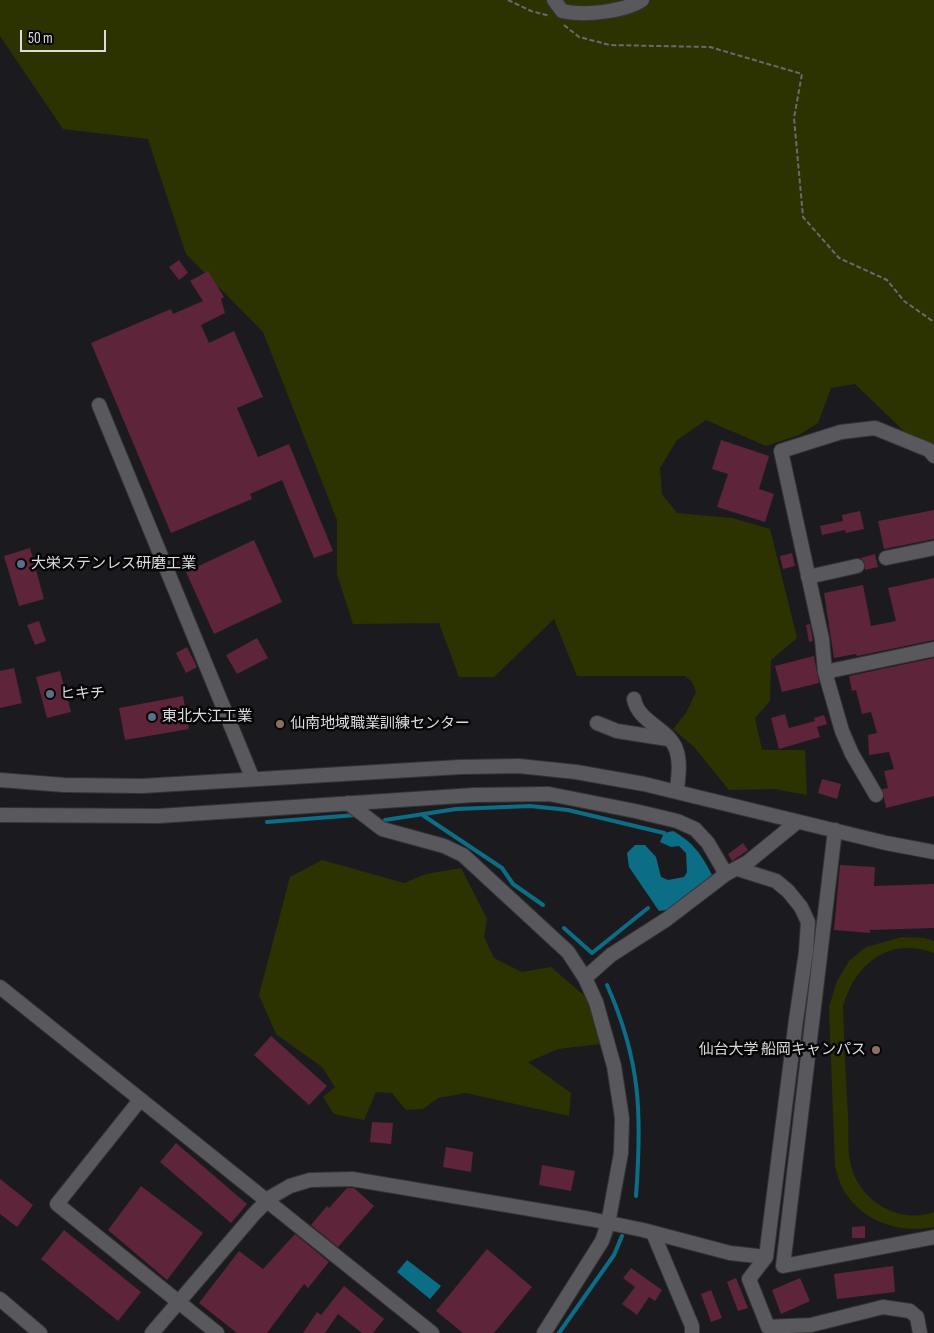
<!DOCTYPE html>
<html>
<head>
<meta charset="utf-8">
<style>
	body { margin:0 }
	#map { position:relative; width:934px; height:1333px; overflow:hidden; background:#1b1b1f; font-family:"Sofia Sans Condensed",sans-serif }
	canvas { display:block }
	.scale { position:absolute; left:20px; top:30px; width:86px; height:22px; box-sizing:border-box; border:2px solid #dcdcdf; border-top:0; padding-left:6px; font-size:15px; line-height:18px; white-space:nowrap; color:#dcdcdf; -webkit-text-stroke:4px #060607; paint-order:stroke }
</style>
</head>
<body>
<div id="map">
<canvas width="934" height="1333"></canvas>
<div class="scale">50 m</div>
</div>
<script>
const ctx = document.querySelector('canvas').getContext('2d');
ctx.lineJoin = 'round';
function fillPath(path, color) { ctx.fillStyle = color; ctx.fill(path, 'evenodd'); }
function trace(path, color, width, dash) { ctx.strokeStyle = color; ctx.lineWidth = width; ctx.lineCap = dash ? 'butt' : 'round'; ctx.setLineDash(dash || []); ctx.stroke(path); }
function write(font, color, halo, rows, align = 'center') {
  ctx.font = font + ' "Sofia Sans Condensed","Noto Sans JP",sans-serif'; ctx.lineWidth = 5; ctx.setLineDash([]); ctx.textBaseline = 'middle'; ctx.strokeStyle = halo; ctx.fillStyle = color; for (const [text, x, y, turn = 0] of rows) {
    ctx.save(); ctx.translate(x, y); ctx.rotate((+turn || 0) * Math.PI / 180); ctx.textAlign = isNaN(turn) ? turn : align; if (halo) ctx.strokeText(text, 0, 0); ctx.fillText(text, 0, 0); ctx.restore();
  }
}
fillPath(new Path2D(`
	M0,0h934v445l-29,-13 -50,-48 -24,4 -13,35 -19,12 -33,11 -60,-26 -29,20 -17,28 2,26 15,19 55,5 38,11 27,109 -26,22 -1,41 -15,17 7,32h43l2,45 -33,-6 -45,1 -35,-43 -21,-18 13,-16 10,-21 -4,-10 -7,-6h-108l-23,-57 -60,58h-35l-20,-54 -86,1 -16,-50v-54l-74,-188 -77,-78 -38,-115 -85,-10 -63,-93z
	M322,860l82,23 22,-9 35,-6 26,51 -3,18 10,21 28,14 29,-5 42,36 7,41 -42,5 -30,13 43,31 -2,23 -103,-23 -28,5 -15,11 -17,1 -14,-17 -16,-1 -12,28 -30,-6 -11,-17 12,-10 -13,-20 -46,-33 -17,-39 31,-118z
	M902,937l22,1 10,3v12c-45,-17 -79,11 -91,53 1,37 3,74 5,110 1,16 -1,35 3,50 9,35 48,59 83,46v15c-35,7 -73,-6 -91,-38 -4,-7 -6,-15 -8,-23l-6,-159 8,-26 12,-20 17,-14z`), '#2d3300');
fillPath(new Path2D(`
	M673,831c20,11 29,24 39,44l-45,35 -8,1 -30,-44 -2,-14 8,-8h10l11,12 5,20 7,3 16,-3 3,-5 -1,-19 -7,-7 -8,1 -11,-5 4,-9z
	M407,1260l34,26 -11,13 -33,-27z`), '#0c6e86');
trace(new Path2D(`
	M424,816l78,52 11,16 30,21
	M385,820l71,-11 74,-3 38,4 96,23
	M267,822l89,-7
	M564,928l28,25 56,-45
	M607,985c34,76 35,130 29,211
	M559,1333l55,-78 8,-19`), '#0c6e86', 4);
fillPath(new Path2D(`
	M179,260l9,13 -9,7 -10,-13z
	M208,271l16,26 -3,2 4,14 -24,12 8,18 25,-12 29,66 -26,11 21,49 31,-13 44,107 -19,7 -32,-78 -32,14 2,5 -81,34 -80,-190 80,-34 2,5 30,-13 -13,-20z
	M721,440l48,16 -10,33 15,5 -9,28 -48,-15 11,-33 -16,-5z
	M934,510v29l-50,10 -6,-28z
	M860,511l4,18 -18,4 -1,-3 -23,5 -2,-9 23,-5 -1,-6z
	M254,540l28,62 -68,32 -28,-62z
	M30,548l14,51 -25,7 -15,-50z
	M792,553l3,13 -12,3 -3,-13z
	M875,554l3,13 -13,3v-6l-4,-6z
	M934,578v62l-77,16 -1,-2 -22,4 -10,-65 39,-8 8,41 25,-5 -8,-33z
	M39,621l7,20 -11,4 -8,-20z
	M810,624l3,17 -4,1 -3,-17z
	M257,638l11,20 -31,16 -11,-19z
	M187,647l10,20 -11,6 -10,-20z
	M814,656l5,27 -37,9 -7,-26z
	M934,658v138l-48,12 -4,-19 6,-1 -4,-17 10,-2 -5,-17 -20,3 -1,-20 9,-2 -6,-21 -9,2 -6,-24 -4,1 -3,-15z
	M14,668l8,35 -22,5v-37z
	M60,671l11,41 -24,6 -11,-41z
	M183,696l6,33 -64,11 -6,-32z
	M785,714l4,14 26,-7 -1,-3 10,-3 3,9 -10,3 3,10 -41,12 -8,-31z
	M822,779l19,5 -4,15 -19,-6z
	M743,843l5,7 -16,11 -4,-7z
	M840,865l35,2 -1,19 60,-2v44l-64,2v3l-36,-3z
	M271,1036l56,50 -18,19 -55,-50z
	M372,1122l21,1 -2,21 -21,-2z
	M176,1143l71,61 -16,19 -71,-61z
	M446,1147l27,5 -2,20 -28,-5z
	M542,1165l33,6 -4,20 -32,-6z
	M0,1179l33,26 -16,22 -17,-13z
	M141,1186l62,47 -36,47 -59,-50z
	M347,1188h7l20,18 -36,41 -27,-22 16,-19 2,2z
	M865,1226v12h-13v-11z
	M64,1230l77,62 -23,29 -77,-62z
	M295,1234l34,28 -21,26 -4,-4 -37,49h-30l-38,-30 40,-52 24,18z
	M487,1249l45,38 -38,46h-31l-27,-22z
	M893,1266l2,26 -58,7 -3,-25z
	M631,1268l31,22 -7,11 -6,-4 -12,18 -15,-11 13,-17 -12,-9z
	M736,1278l12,30 -10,3 -11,-29z
	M800,1278l10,23 -29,13 -9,-24z
	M344,1286l40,33 -11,14h-11l-24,-19 -13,19h-22l14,-21 4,3z
	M711,1290l11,28 -11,4 -10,-28z`), '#5e243a');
const minor = new Path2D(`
	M554,0l8,11c21,5 62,1 80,-11
	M99,405l153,372
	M886,558l48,-10
	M808,577l49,-11
	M825,672l109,-23
	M634,699c4,23 34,29 42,50 5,14 2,28 1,42
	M597,723l20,8 51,8
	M0,780l64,5 78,1 318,-19 59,-1 57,6 68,12 242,59 48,9
	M876,795l-24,-41 -10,-23 -17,-59 -3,-33 -41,-188 60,-19 34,-4 54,22 5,6
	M348,803l34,26 62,17 19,9 105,97 17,26 11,24 18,64 8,52 -1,35 -13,71 -6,17 -58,92
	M0,815l159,1 315,-21 75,-1 86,17 42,10 18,8 13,14 18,31
	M835,830l-52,436 151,-29
	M738,869l38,12 12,10 13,16 7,15 -2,30 -10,68 -30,237 -17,22 19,48 43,-2 72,-18 27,4 7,6 3,16
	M585,978l26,-23 56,-36 59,-45 22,-12 49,-40
	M0,987l432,346
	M140,1100l-83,104 160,129
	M653,1233l39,93v7
	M0,1299l40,34
	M152,1333l103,-120 16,-16 19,-11 20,-6 42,-1 238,40 53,11 87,23 36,4`);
trace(minor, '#353538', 16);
trace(new Path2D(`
	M508,0l23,11 19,5
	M564,25l15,12 31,8 100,2 92,27 -8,44 9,99 36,41 48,22 17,21 30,21`), '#6a6a6e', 2, [5, 2.5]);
trace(minor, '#59595d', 14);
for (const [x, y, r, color] of [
	[21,564,5,"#5c6f8a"],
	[50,694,5,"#5c6f8a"],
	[152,717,5,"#5c6f8a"],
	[280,724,5,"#8d6e63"],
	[876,1050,5,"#8d6e63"]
]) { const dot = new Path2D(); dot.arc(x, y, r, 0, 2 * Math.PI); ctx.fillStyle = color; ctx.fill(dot); trace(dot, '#060607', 2); }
write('15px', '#dcdcdf', '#060607', [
	["大栄ステンレス研磨工業",31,564],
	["ヒキチ",60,694],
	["東北大江工業",162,717],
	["仙南地域職業訓練センター",290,724],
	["仙台大学 船岡キャンパス",866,1050,"right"]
], 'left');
</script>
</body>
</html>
